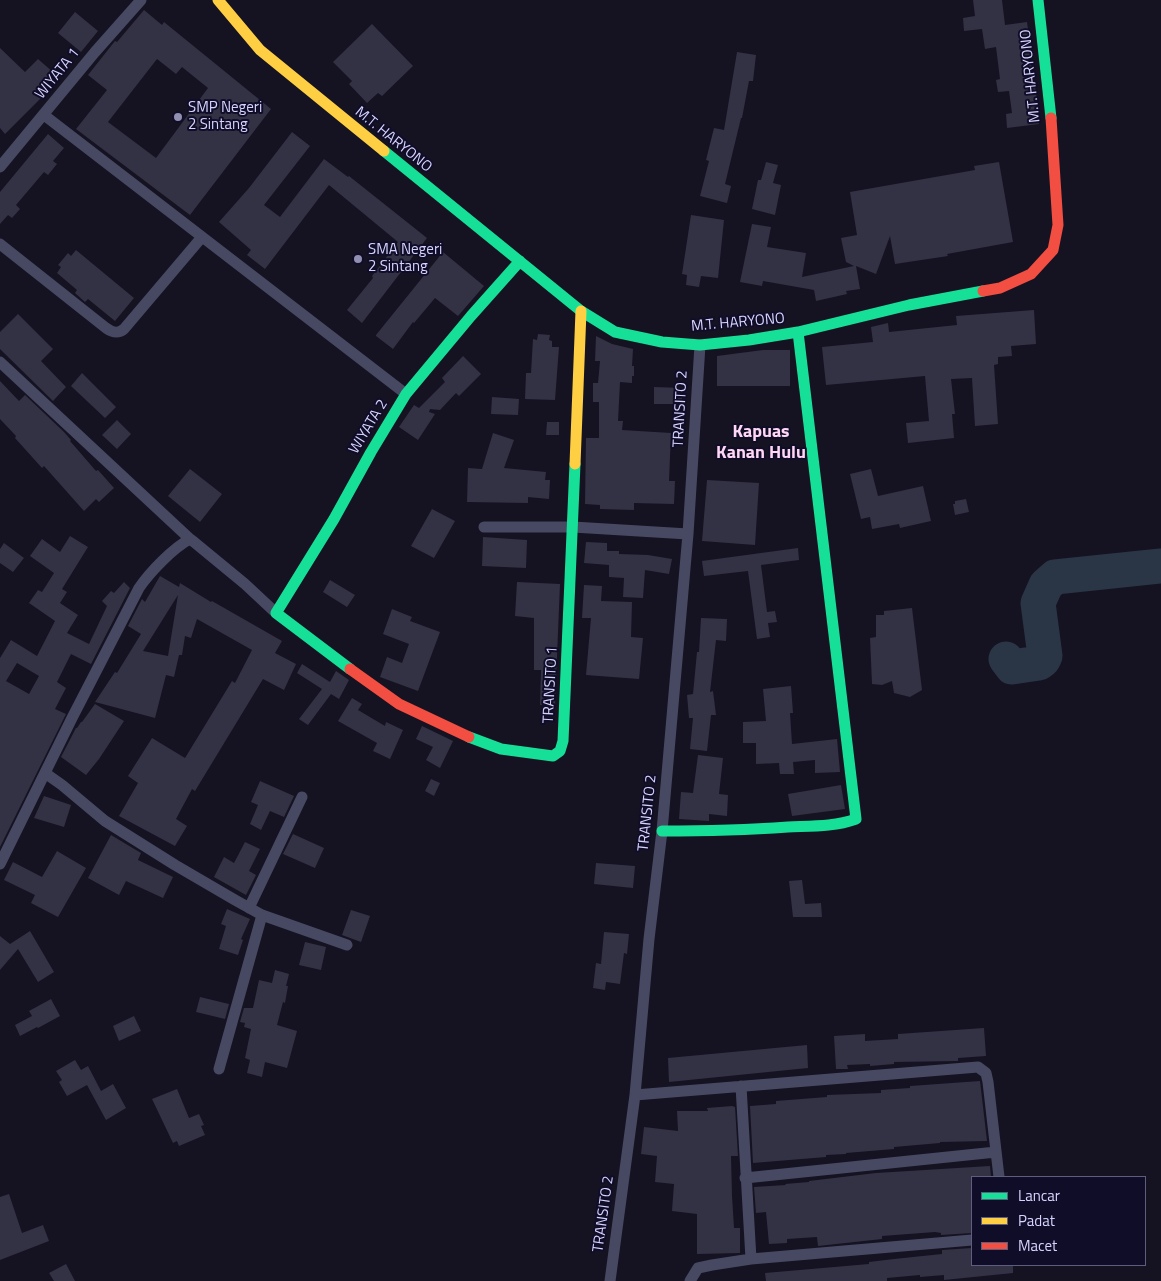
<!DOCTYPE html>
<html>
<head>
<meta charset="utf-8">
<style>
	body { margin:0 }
	#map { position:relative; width:1161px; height:1281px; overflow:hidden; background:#151322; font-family:"Titillium Web",sans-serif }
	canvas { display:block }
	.legend { position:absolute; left:971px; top:1176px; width:175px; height:90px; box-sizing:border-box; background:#100d28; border:1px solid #5f5d7e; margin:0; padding:6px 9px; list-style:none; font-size:15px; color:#d6d4ff }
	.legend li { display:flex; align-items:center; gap:10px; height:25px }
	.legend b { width:25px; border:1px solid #5f5d7e }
</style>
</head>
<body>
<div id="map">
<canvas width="1161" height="1281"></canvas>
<ul class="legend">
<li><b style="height:6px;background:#16e098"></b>Lancar</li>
<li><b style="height:6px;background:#ffcf43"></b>Padat</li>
<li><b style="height:6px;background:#f24e42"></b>Macet</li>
</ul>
</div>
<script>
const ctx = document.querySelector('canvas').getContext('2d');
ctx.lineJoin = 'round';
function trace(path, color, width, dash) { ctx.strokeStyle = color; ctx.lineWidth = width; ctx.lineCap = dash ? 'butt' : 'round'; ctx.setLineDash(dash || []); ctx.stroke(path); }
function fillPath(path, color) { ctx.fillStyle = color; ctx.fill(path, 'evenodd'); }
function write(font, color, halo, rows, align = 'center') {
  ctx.font = font + ' "Titillium Web",sans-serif'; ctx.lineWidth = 4; ctx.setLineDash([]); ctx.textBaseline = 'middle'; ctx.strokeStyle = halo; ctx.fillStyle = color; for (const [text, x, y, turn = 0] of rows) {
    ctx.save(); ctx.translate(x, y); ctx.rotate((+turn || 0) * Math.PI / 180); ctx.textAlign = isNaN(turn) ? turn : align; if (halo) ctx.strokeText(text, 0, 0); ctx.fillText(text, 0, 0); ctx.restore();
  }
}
trace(new Path2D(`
	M1006,659l6,8 27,-4 4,-3 2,-4 -7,-53 8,-18 9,-8 106,-11`), '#2a3646', 35);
fillPath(new Path2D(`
	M973,0h29l3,25 22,-3 5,36h-2l6,34 3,32 -32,4 -1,-14 6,-1 -3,-22 -11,1 -2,-12 4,-1 -4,-32 -11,2 -3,-20 -18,2 -1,-13 12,-2z
	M144,10l18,15 2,-3 107,87 -81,106 -114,-86 31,-39 -19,-15 27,-34 2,1zM157,59l19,15 6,-7 26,21 -52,70 -48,-36z
	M75,12l23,19 -17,21 -23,-19z
	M372,24l41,42 -31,30 -4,-3 -11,10 -18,-19 3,-3 -19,-19z
	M0,48l25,24 13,-13 16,14 -15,17 5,5 -39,39 -5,-6z
	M737,52l19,3 -3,26h-4l-7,37h-1l-16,66 6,2 -4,17 -27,-7 9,-35 -3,-1 8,-32 10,2z
	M292,132l18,14 -46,59 16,12 44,-58 24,18 1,-1 78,62 -65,85 -15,-13 26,-32 -1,-2 26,-34 -69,-57 -64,84 -18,-14 4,-5 -32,-28 30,-34z
	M48,134l16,14 -11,13 4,3 -9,11 -4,-3 -28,33 4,4 -8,9 -4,-3 -8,9v-32z
	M766,162l12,3 -5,18 8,2 -6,30 -23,-6 6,-29h3z
	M999,162l14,80 -66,12 1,2 -53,8 -5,-28 -14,38 -20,-8 4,23 -14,2 1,3 -31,7 -2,-11 -51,-9 -1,5 -22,-4 12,-58 19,3 -4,20 39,6 -4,24 52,-11 -8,-4 -5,-24 16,-3 -7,-43 125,-22 -1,-4z
	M691,215l33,5 -6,58 -17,-2 -2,11 -13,-2 1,-10 -5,-1z
	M76,250l58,48 -19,23 -27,-22 -3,3 -10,-9 2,-3 -20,-17 4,-6 -3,-2 10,-12 3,3z
	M443,252l41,34 -26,30 -23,-18 -21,25 -1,-1 -20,27 -17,-13v-1z
	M1034,310l2,34 -25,2 1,10 -14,1v7l-4,1 4,59 -23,2 -3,-48 -21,1 4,35h-3l2,24 -46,5 -2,-20 23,-2 -4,-45 -99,9 -4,-38 51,-5 -2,-15 17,-4 1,9 68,-7 -1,-9z
	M18,314l35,35 -12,12 25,26 -13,14 -53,-52v-17z
	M538,334l12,1 -1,5 3,1v6h7l-4,53 -30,-1 1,-26h5l2,-34 4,1z
	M596,336l16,8 21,5 -1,17h2v10h-2v7l-12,-1 -2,39h5l-1,9 49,3 -2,48h6l-1,23 -40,-1v7l-34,-1v-4l-15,-1 1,-66h13v-36h-6v-19h5l2,-22h-5z
	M763,350h27v36h-73v-30z
	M463,356l18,18 -22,22 -3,-3 -16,17 -10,-1 -1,3 6,2 -17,26 -19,-13 15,-22 5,3 26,-26 -3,-4z
	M82,373l34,34 -11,11 -34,-32z
	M0,381l19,20 6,-6 39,37 7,8 -1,1 26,30 2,-1 16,18 -15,14 -3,-3 -12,12 -40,-45 -2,2 -27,-30 1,-2 -16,-17z
	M654,387l28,1v16h-28z
	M492,397l27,2 -1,16 -27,-1z
	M117,420l14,14 -14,15 -15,-14z
	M547,422h12v13h-13z
	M493,433l21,7 -10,28 42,4 -1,8h5l-1,19 -21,-2v6l-61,-1 1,-34 14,1z
	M190,469l32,25 -22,28 -32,-26z
	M871,469l7,27 45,-10 8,35 -31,7 -1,-4 -27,5 -2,-12 -9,2 -11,-45z
	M707,480l52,3 -4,62 -53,-4z
	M966,499l3,13 -14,3 -2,-11h2v-3z
	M432,509l23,12 -21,37 -23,-12z
	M70,536l18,11 -26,42 5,3 -7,11 18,12 -11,18 22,11 18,-38 -5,-5 9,-10 3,2 10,-11 6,6 -39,76 -20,-10 -14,28 9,6 -11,21 11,5 -66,133v-189l11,-18 26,16 18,-35 -26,-18 9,-13 4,2 12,-19 -24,-17 12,-17 18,13zM17,663l22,13 -10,18 -23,-13z
	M483,537l44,3 -1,28 -44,-2z
	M586,542l21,1v8h12v3l29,1 24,4 -3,15 -24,-4 -2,28 -20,-1 1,-19 -15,-1v-12l-25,-2z
	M4,543l20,15 -11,14 -13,-9v-14z
	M798,548l1,12 -38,5 6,47 8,-1 2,11 -9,1 2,14 -13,2 -9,-68 -44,5 -2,-15z
	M160,576l19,11 1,-4 31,19 1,-1 70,40 -7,12 21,11 -12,26 -21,-11 -68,112 -3,-2 -16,30 11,7 -12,20 -56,-30 19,-33 -10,-7 24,-38 33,20 47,-77 3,2 17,-33 -55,-31 -6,19 -6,-2 -3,19h-3l-5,22 -8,-2 -11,43 -60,-16 20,-30 2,1 24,-39 -13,-8 14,-27 3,3zM178,595l-10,61 -25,-5z
	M330,580l25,15 -8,12 -24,-15z
	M517,582l43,2 -5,121h-15l1,-35h-7v-52l-19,-2z
	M584,585l18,1 -1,15 31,1 -1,35 12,1 -4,41 -53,-4 5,-57h-9z
	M912,608l10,82 -12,7 -16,-4 -2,-12 -10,4 -10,-1 -2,-46 6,-1v-22h8v-4z
	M392,609l20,8 -2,4 30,11 -22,59 -38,-14 7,-20 15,6 7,-19 -26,-10z
	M701,618l26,1 -1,22 -10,-1 -6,52 3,-1 3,24h-5l-4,36 -17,-2 3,-31h-4l-2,-23 6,-1 4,-42h2z
	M302,664l28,18 6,-11 13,9 -10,19 -8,-5 -23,31 -9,-6 23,-30 -25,-16z
	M791,686l2,27h-3l2,31 45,-5 3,33 -25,1v-13l-22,2 1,12h-14l-1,-11 -23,1v-21h-13v-21l23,-1 -3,-32z
	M352,698l10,6 -4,6 27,16 1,-4 17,8 -13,29 -17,-8 4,-8 -39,-22z
	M95,704l29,17 -25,38 -13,16 -25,-18 15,-29h1l4,-6h1z
	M422,726l31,15 -13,27 -14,-8 7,-13 -17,-8z
	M698,755l25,3 -4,36 9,1 -1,21 -18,-2v7l-30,-2 2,-27 12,1z
	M431,779l9,4 -6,13 -9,-5z
	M260,781l34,15 -10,21 -14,-6 -9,19 -11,-6 8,-19 -7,-3z
	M841,785l4,24 -53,7 -4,-22z
	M44,796l27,9 -7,22 -30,-9z
	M293,834l31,14 -9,20 -32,-14z
	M111,835l30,18 -3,7 35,17 -10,21 -37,-17 -7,14 -31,-17z
	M245,842l15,7 -11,22 7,4 -10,20 -32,-18 10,-20 10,6z
	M57,851l29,17 -28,49 -27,-14 4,-8 -31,-15 9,-18 29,15z
	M596,863l39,3 -2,22 -39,-4z
	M802,880l3,24 16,-1 1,14h-29l-4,-36z
	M227,909l23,10 -9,20 2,1 -5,15 -19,-6 7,-23 -5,-2z
	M351,910l19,6 -9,26 -19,-7z
	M30,931l24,41 -16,10 -20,-33 -18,21v-34l10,8z
	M604,932l25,2 -2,20 -3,-1 -4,31 -14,-2 -1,8 -12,-2 3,-25 5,1z
	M305,942l21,5 -5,23 -22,-5z
	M275,970l14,4 -3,12h2l-3,17 -2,-1 -6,23 20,6 -10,37 -22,-6 -3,15 -15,-4 3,-13 -5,-2 6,-29 -7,-2 1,-4 -5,-1 4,-14h9l6,-28 13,3z
	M200,997l29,7 -4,15 -29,-7z
	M51,999l9,17 -22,12 -1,-1 -17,9 -5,-11 17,-9 -3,-5z
	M134,1016l7,15 -22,10 -6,-15z
	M984,1028l2,28 -28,2v3l-64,1v2l-24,2v-2l-23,1 1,4h-12l-2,-33 31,-2v7l33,-2v-5z
	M807,1045l1,23 -139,14 -1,-24z
	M75,1060l6,10 7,-4 13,25 12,-7 13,24 -20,12 -19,-35 -20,11 -8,-14 3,-2 -6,-9z
	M980,1081l7,60 -47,1v1l-46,4v2l-48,4v1l-20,1v2l-73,6 -3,-57 26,-2v-3l51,-4v-2l54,-2v-3l29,-2v-2z
	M177,1089l12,29 10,-4 5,11 -3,1 4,9 -26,11 -2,-5 -4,2 -21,-44z
	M732,1106l3,1 3,49h-7l1,40 2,32h6v25l-43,1v-40l-25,-3 2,-27 -19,-2 2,-26 -16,-2 3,-27 34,4 -1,-20h31l-1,-3z
	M990,1166l1,11h-19v56l-31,2v-2l-6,-1 -53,4v3l-64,7 -1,-9 -30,2v4l-18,1 -3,-32 -10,1 -2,-26 32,-2 -1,-1 24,-2v-1l67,-8z
	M9,1194l13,39 21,-8 6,16 -49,19v-63z
	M972,1248v17h41v8l-69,7v-5l-24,2v-2l-33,3v3h-121l-1,-8 104,-9v-2l25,-3 48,-5v-4z
	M66,1264l9,17h-21l-5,-8z`), '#333144');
trace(new Path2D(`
	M44,115l362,279
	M0,167l95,-115 46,-52
	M0,244l106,84c7,5 12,6 18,1l78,-92
	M0,362l190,177
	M484,527h89l115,7
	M45,773l17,12 43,36 70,44 60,35 27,15 85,30
	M0,864l72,-146 67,-130c11,-16 34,-40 51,-49l4,3 51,42 31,29
	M249,908l53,-111
	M219,1069l43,-154
	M741,1086l10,173
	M635,1095l343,-28 8,6 2,9 11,95
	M745,1178l251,-26
	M610,1281l25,-186 14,-156 13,-108 26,-297 12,-189
	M690,1281l8,-13 14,-3 39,-6 221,-19`), '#474963', 11);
trace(new Path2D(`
	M1038,0l13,118
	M384,151l197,160 34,21 47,10 38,3 49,-5 49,-8 111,-27 74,-14
	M350,669l-74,-56 58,-94 37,-67 35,-58 65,-78 49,-55
	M469,737l32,12 52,7 7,-5 3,-10 12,-277
	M662,831c42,0 84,-1 126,-4 23,-1 46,0 68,-8l-58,-487`), '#16e098', 11);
trace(new Path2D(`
	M218,0l42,50 124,101
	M575,464l6,-153`), '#ffcf43', 11);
trace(new Path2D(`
	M983,291l17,-3 31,-14 22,-24 5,-25 -7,-107
	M350,669l49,35 70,33`), '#f24e42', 11);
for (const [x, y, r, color] of [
	[178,117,5,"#9290b2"],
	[358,259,5,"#9290b2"]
]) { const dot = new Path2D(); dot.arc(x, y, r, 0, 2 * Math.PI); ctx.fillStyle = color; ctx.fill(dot); trace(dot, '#100d28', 2); }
write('15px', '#d6d4ff', '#100d28', [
	["WIYATA 1",58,74,-51],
	["M.T. HARYONO",1031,76,-96],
	["M.T. HARYONO",393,140,39],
	["M.T. HARYONO",738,323,-5],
	["TRANSITO 2",681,409,-87],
	["WIYATA 2",369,427,-59],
	["TRANSITO 1",551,685,-87],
	["TRANSITO 2",648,813,-84],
	["TRANSITO 2",604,1214,-82]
]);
write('15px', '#d6d4ff', '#100d28', [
	["SMP Negeri",188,108],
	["2 Sintang",188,125],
	["SMA Negeri",368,250],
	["2 Sintang",368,267]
], 'left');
write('bold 18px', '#ffd6f3', '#100d28', [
	["Kapuas",761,433],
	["Kanan Hulu",761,454]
]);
</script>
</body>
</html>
